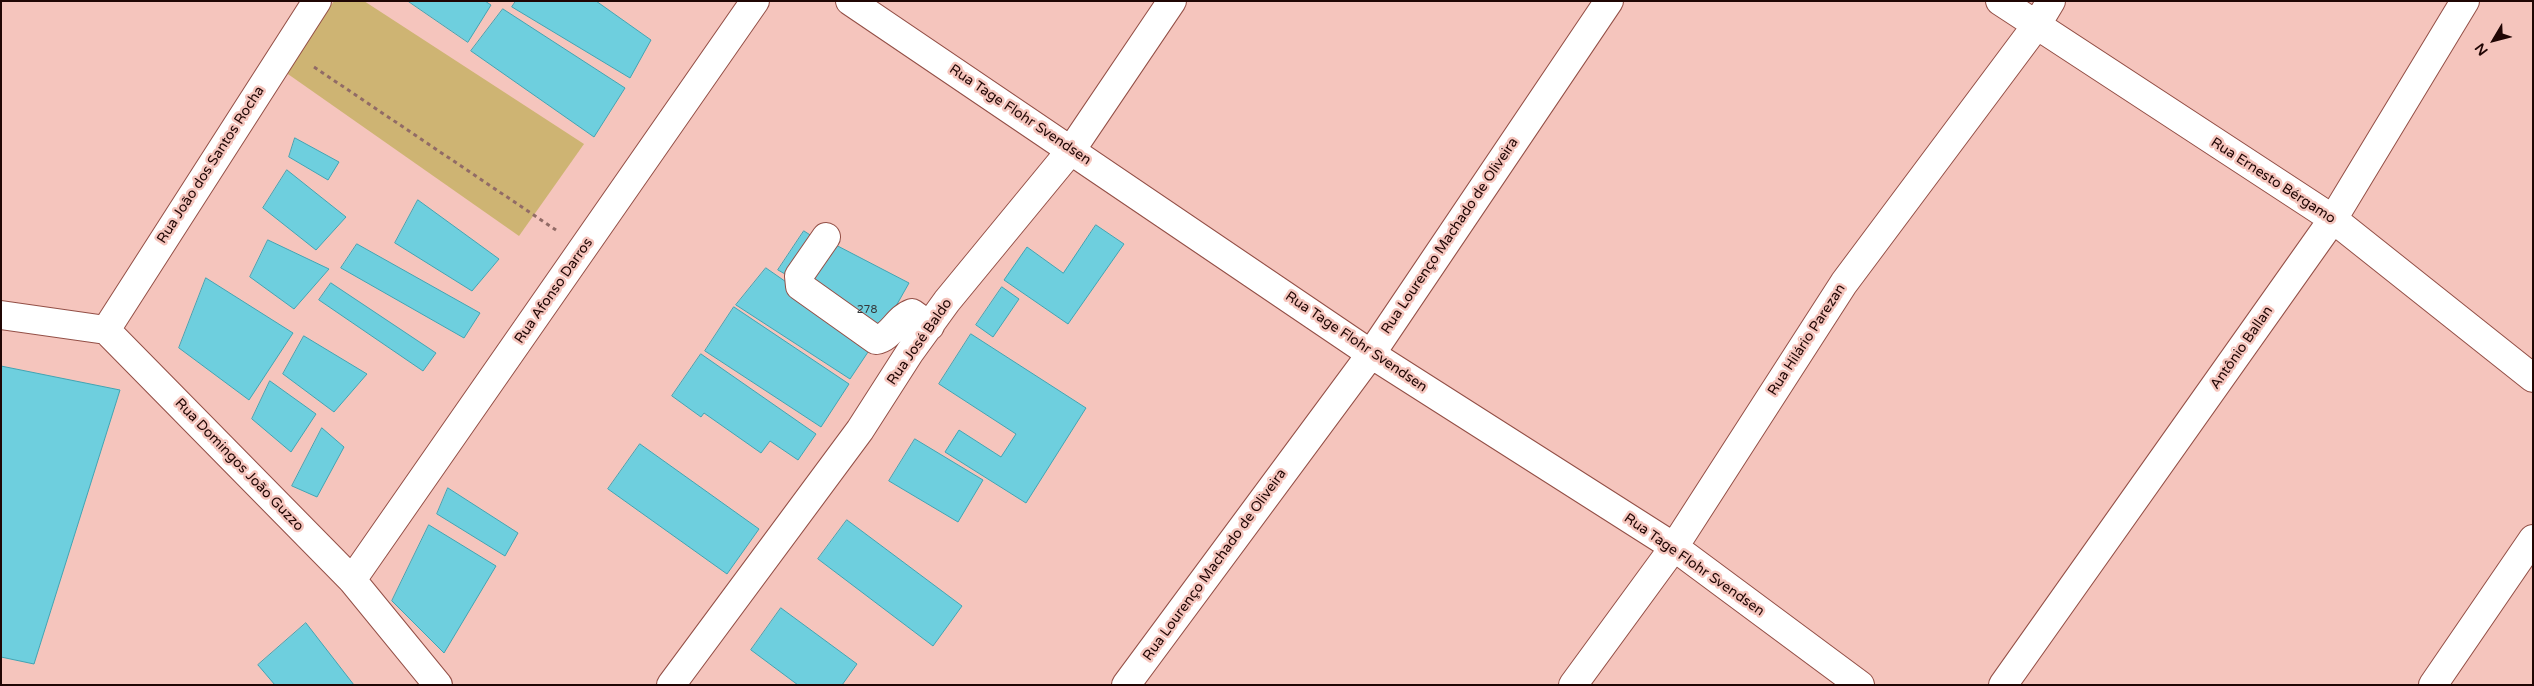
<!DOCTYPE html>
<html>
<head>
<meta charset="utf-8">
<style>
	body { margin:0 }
	#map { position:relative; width:2534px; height:686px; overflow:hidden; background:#f5c5bd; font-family:"Varela Round",sans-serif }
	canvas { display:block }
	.frame { position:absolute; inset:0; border:2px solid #200604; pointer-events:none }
	.north { position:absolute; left:2469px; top:15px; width:50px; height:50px; -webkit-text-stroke:4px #f5c5bd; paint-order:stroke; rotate:233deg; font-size:14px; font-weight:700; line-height:20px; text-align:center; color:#200604 }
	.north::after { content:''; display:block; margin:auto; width:18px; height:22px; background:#200604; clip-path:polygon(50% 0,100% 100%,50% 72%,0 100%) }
</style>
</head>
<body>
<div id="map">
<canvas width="2534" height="686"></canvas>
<div class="frame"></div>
<div class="north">N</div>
</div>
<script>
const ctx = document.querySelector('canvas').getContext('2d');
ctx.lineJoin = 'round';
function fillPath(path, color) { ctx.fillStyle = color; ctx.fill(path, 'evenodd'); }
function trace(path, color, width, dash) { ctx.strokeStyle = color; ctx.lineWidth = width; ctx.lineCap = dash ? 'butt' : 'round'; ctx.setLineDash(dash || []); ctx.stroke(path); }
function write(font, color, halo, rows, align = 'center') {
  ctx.font = font + ' "Varela Round",sans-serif'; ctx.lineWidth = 5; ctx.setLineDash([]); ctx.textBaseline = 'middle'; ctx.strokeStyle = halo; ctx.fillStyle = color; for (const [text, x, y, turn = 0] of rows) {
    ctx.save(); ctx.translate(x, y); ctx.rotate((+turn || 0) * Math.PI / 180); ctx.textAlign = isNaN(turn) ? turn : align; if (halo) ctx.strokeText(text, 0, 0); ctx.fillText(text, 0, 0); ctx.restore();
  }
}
fillPath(new Path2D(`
	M334,1h30l220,143 -65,92 -234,-164z`), '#ceb473');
const building = new Path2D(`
	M408,1h77l6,4 -23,37z
	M516,1h80l55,39 -21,38 -118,-71z
	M503,9l122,79 -31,49 -123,-86z
	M295,138l44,24 -11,18 -39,-23z
	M287,170l59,47 -30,33 -53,-42z
	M418,200l81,59 -27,32 -77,-48z
	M1096,225l28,19 -56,80 -64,-44 23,-33 36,26z
	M804,231l14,9 -26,38 -14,-8z
	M268,240l61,29 -35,40 -44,-32z
	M830,242l79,41 -31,55 -76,-55z
	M357,244l123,69 -16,25 -123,-70z
	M766,268l108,75 -24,36 -114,-74z
	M206,278l87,55 -44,67 -70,-52z
	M331,283l105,70 -13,18 -104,-71z
	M1002,287l17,12 -26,38 -17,-12z
	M734,307l115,77 -28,43 -116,-76z
	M971,334l115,74 -60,95 -81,-51 14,-22 42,27 15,-23 -77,-50z
	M304,336l63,38 -33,38 -51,-38z
	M701,354l115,80 -18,26 -28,-19 -9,12 -57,-40 -3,4 -29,-21z
	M1,366l119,24 -86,274 -33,-7z
	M270,381l46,33 -25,38 -39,-33z
	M322,428l22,19 -27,50 -25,-11z
	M915,439l68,41 -25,42 -69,-41z
	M640,444l119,85 -32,45 -119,-85z
	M448,488l70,45 -13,23 -68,-42z
	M847,520l115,86 -29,40 -115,-87z
	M429,525l67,41 -52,87 -52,-52z
	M781,608l76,56 -15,21h-44l-47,-35z
	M306,623l48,62h-79l-17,-20z`);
fillPath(building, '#6ecfde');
trace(building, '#41a4b3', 1);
const minor = new Path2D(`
	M850,1l521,353 303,193 186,138
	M2000,1l333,218 200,159
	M826,237l-27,39 1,10 76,54c15,-2 21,-22 36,-27l18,13
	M1,315l105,15 246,250 86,105
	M106,330l211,-329
	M352,580l403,-579
	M671,685l189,-255 50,-78 37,-51 125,-152 100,-148
	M1126,685l245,-331 238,-353
	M1573,685l101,-138 170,-264 192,-257 15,-25
	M2003,685l330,-466 132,-218
	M2433,685l100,-146`);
trace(minor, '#934f46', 30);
trace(new Path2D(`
	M314,67l242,163`), '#916b66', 3, [4, 4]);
trace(minor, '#fff', 28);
write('11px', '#34383a', null, [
	["278",867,310]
]);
write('14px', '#200604', '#f5c5bd', [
	["Rua Tage Flohr Svendsen",1020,115,34],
	["Rua João dos Santos Rocha",211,165,-57],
	["Rua Ernesto Bérgamo",2273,181,33],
	["Rua Lourenço Machado de Oliveira",1450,236,-56],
	["Rua Afonso Darros",554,291,-55],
	["Rua Hilário Parezan",1807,340,-57],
	["Rua José Baldo",920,342,-55],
	["Rua Tage Flohr Svendsen",1356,342,34],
	["Antônio Ballan",2242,348,-55],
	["Rua Domingos João Guzzo",239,465,46],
	["Rua Lourenço Machado de Oliveira",1215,565,-54],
	["Rua Tage Flohr Svendsen",1694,565,35]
]);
</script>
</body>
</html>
